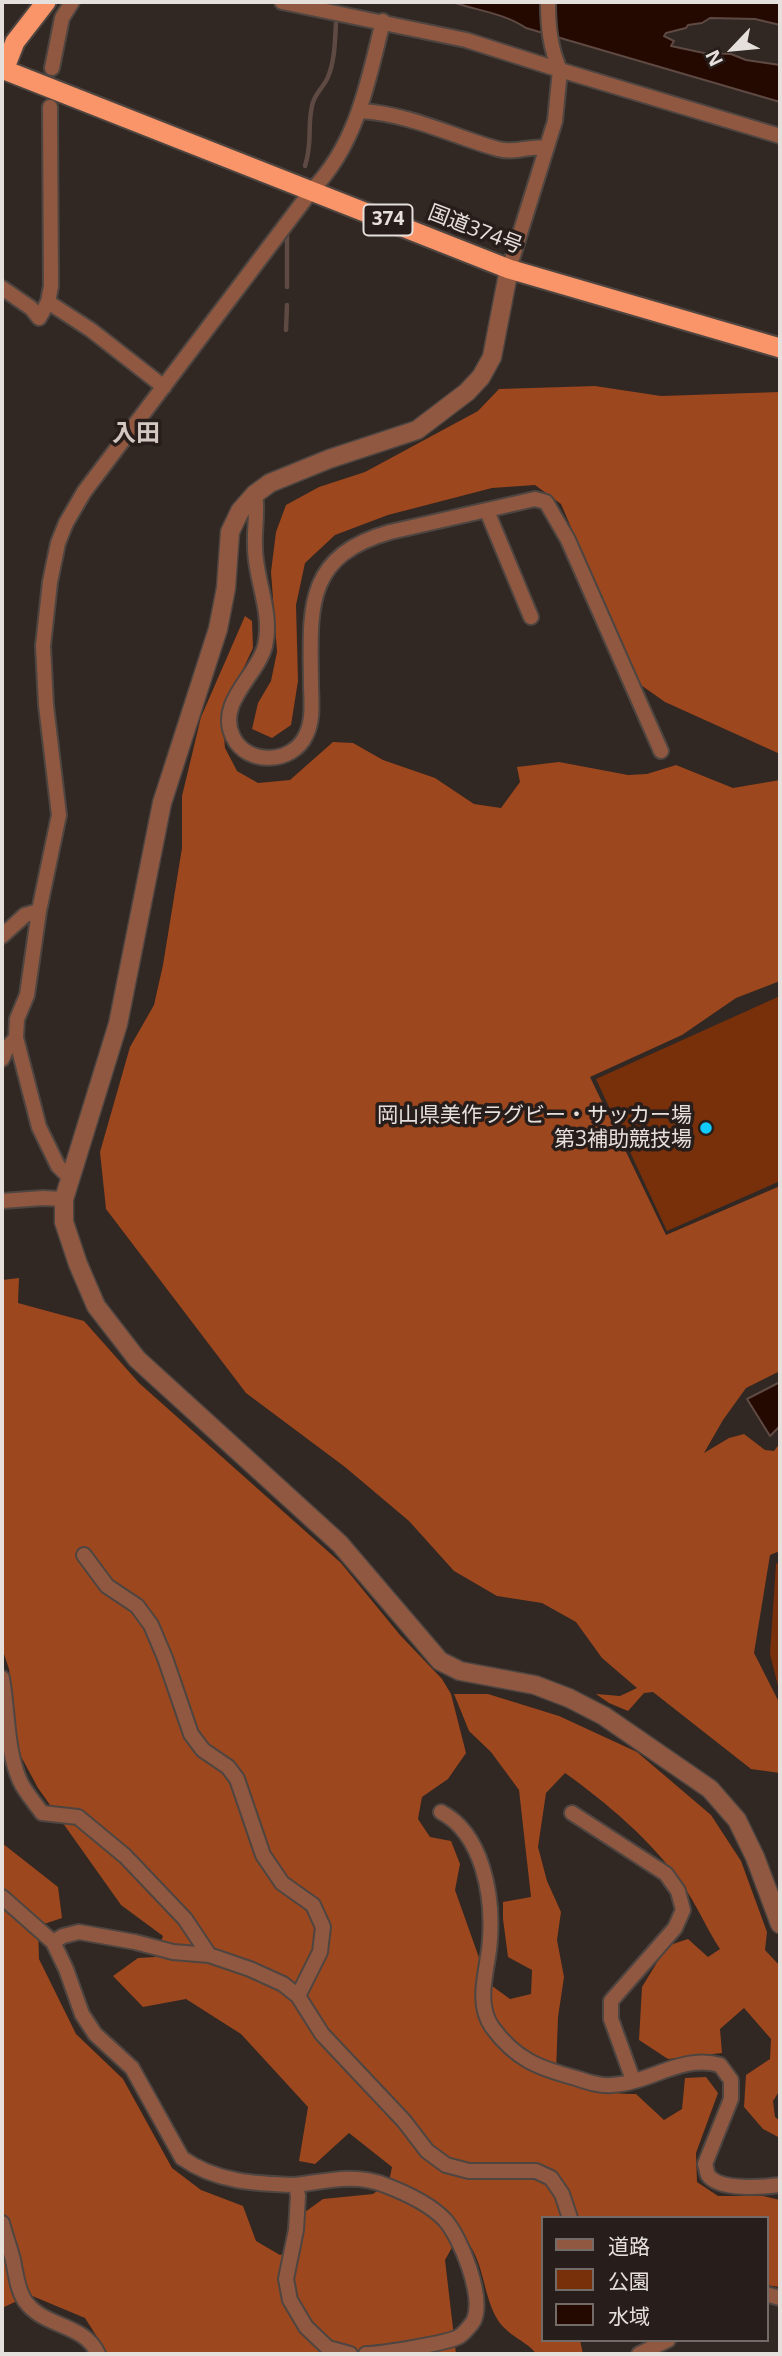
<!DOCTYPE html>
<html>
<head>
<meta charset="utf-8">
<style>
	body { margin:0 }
	#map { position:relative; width:782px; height:2356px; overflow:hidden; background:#312723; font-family:"Open Sans","Noto Sans JP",sans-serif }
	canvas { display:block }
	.frame { position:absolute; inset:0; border:4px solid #e6e0dd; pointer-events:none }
	.legend { position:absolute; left:541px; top:2216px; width:228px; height:126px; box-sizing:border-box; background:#271d1a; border:2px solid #736b68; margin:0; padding:9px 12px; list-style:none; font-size:21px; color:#e6e0dd }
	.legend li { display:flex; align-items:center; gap:14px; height:35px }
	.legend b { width:35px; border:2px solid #736b68 }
	.north { position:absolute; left:698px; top:14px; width:70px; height:70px; -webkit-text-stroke:5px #271d1a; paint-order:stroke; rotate:244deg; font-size:19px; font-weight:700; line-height:28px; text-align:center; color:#e6e0dd }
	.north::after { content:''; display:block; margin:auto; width:24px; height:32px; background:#e6e0dd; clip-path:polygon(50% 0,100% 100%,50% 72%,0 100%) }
</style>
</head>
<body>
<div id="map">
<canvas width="782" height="2356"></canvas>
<div class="frame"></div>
<ul class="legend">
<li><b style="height:9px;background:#905840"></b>道路</li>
<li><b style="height:19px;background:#78300b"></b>公園</li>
<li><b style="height:19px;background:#240901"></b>水域</li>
</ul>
<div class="north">N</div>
</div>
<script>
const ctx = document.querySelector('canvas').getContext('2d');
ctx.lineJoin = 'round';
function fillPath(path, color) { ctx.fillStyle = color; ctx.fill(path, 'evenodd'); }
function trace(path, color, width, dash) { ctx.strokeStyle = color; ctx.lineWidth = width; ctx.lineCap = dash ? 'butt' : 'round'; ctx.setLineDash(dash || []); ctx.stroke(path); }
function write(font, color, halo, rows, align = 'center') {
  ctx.font = font + ' "Open Sans","Noto Sans JP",sans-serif'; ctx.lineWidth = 7; ctx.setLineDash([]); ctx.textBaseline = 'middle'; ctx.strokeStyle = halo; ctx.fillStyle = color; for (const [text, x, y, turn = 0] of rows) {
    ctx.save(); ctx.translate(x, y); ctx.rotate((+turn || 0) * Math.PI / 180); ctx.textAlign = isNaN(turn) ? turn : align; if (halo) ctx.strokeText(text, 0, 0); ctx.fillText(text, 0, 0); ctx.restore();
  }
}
fillPath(new Path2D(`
	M780,996v185l-113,50 -71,-152z
	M780,1562v132l-10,-40 6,-90z`), '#78300b');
fillPath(new Path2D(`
	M595,386l66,10 119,-4v362l-115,-52 -27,-19 -77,-179 -26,-19 -43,3 -104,27 -53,20 -30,28 -9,42 2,76 -7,44 -19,13 -20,-9 6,-26 13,-22 6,-29 -6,-80 5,-40 10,-27 33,-18 46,-15 113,-61 21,-22z
	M245,616l7,5 1,27 -31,66 3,34 12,23 21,12 32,-3 43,-38 20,1 30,17 52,18 39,26 27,4 19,-26 -3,-15 42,-5 69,13 19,-1 29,-9 57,23 47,-8v201l-44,17 -54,37 -92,42 76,158 114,-49v185l-34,17 -23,32 -19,33 25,-15 15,-4 21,16 9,1 6,-8v108l-10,4 -16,98 26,51v69l-29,-4 -98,-77 -9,1 -16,18 -19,-8 -13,-9 24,2 17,-8 -35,-30 -26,-36 -34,-19 -45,-7 -43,-25 -45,-50 -64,-54 -99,-74 -140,-184 -6,-57 30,-105 24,-42 9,-40 19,-117v-52l19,-79z
	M19,1278l-1,25 66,18 55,62 202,180 59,72 42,44 9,15 15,59 -18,26 -26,18 -4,22 12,18 21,4 9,23 -5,26 33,93 22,16 21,-5 1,-24 -24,-13 -5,-38v-17l28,-5 -12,-107 -28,-38 -22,-21 -15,-37h34l71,22 78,36 74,63 30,46 26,71 -2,18 15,16v124l-7,11 2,16 5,4v17l-17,-9 -19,-22 2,-32 24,-16 1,-20 -27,-31 -24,21 2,24 -54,6 -29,-19 3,-53 25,-41 21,-7 20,18 12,-8c-14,-21 -24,-46 -38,-65 -31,-44 -74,-80 -117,-111l-19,20 -8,54 9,34 14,31 -4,28 7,37 -6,40 -2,56c22,17 52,21 80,21l28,26 18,-11 3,-31 21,-1 12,16 -22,60 1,29 21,14h45l17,4v87l-14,-2v-67h-224v122h38l3,14h-47c-7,-12 -30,-18 -40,-37 -15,-28 -11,-59 -36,-84l-15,27 11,94h-348l-23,-36 -55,-23 -28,13v-465l56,44 4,31 -24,8 1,33 37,75 47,45 49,89 29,22 42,16 13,35 24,14 19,-7 6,-36 18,-13 50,-5 16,-12 3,-15 -43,-34 -34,31 -16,-3 9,-54 -67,-73 -55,-35 -43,8 -30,-31 25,-18 17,-1 8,-21 -42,-31 -83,-117 -21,-39 -8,-80 -7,-21v-368z`), '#9c471e');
const water = new Path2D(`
	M452,2h328v23l-25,-6 -45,-1 -8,5 -14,2 -2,3 -20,5 -2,3 10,5 -3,5 33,7 27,1 15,6 34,5v37l-254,-74c-22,-15 -48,-17 -74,-26z
	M780,1382v44l-10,10 -23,-37z`);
fillPath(water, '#240901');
trace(water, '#5e4a43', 2);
trace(new Path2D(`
	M305,166c8,-25 2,-38 7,-60 2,-12 12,-19 16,-29 7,-17 7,-37 8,-55
	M287,234v53
	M286,330l1,-25`), '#5e4a43', 4.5);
const minor = new Path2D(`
	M282,2l184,38 94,30c-10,-22 -12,-44 -12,-68
	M52,68l10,-50 10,-16
	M361,111c49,3 91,25 137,38 17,5 32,-4 48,-1
	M509,269l46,-148 5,-51 220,66
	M2,288l29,20 8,10 9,-16 3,-16 -1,-179
	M48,302l43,28 73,57
	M255,494c3,18 -1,34 0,53 0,33 18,65 10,99 -8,30 -49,57 -32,91 14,29 60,27 73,-2 8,-16 5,-36 5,-53 -1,-75 -6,-126 79,-150l145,-33 11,3 22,38 93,211
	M487,511l44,106
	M2,936l23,-21 14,-4
	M2,1059l5,-11 9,-10
	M70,1178l-12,-12 -19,-39 -23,-89 1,-19 10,-24 12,-84 20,-96 -13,-110 -3,-59 7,-64 8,-39 8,-20 18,-31 228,-302c45,-46 56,-108 71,-169
	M2,1201l41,-3 21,1
	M84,1555l23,31 30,20 14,19 14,33 26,76 12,16 25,17 9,12 26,76 19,28 31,22 10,22 -3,25 -22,44
	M2,1678c6,34 4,71 18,103 5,11 15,22 22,32l36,4 47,39 60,63 24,36
	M441,1812c42,22 52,84 49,127 -1,28 -16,62 2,88 24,33 47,41 84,51 12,4 24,8 36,7 38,-2 70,-31 108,-20l11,15v19l-26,65c1,2 2,10 3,11 11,16 56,12 72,10
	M572,1813l94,61 12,17 5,19 -8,18 -64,73v18l22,61
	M2,1897l51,45 13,27 16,45 13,20 37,34 50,90c34,24 74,26 114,27
	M53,1942l10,-6 16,-4 56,10 38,10 36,3 41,14 33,15 15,12 24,38 82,87 23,30 19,14 23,6h67l15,7 11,16 8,24
	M2,2223c3,12 8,25 11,37 3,14 4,29 12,41 19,27 59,22 73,53
	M766,2294l14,4
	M350,2354l-22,-6 -22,-21 -16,-27 -4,-21 10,-49 2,-34 -2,-11c30,-4 60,-12 89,0 21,8 45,19 60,35 16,18 39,76 29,100 -2,4 -10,13 -14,16 -10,7 -80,18 -94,18
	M639,2354l29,-14`);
const tertiary = new Path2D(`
	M509,269l-17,88 -11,20 -14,15 -50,38 -88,29 -59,24 -15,11 -15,17 -10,21 -4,56 -8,41 -56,174 -44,221 -54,175v23l14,42 18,42 41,53 203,185 100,117 20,10 75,14 34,13 35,18 106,73 27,31 18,37 25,67`);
const trunk = new Path2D(`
	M2,69l507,200 271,79
	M4,70l11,-28 31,-40`);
trace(minor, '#4e4541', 18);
trace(tertiary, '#4e4541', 21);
trace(trunk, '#4e4541', 23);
trace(minor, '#905840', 14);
trace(tertiary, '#905840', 18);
trace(trunk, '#f99568', 19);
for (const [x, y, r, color] of [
	[706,1128,7,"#12cafb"]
]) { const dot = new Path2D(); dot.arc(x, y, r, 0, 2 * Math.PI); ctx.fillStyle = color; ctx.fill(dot); trace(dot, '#271d1a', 2.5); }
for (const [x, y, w] of [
	[388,220,49]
]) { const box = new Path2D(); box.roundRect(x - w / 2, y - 15.5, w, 31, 5); ctx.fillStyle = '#271d1a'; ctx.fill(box); trace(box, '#e6e0dd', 2); }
write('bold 19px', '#e6e0dd', null, [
	["374",388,220]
]);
write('21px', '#e6e0dd', '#271d1a', [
	["国道374号",475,230,21]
]);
write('21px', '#e6e0dd', '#271d1a', [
	["岡山県美作ラグビー・サッカー場",692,1116],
	["第3補助競技場",692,1140]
], 'right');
write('bold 24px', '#d4c7c2', '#271d1a', [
	["入田",136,434]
]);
</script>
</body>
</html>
